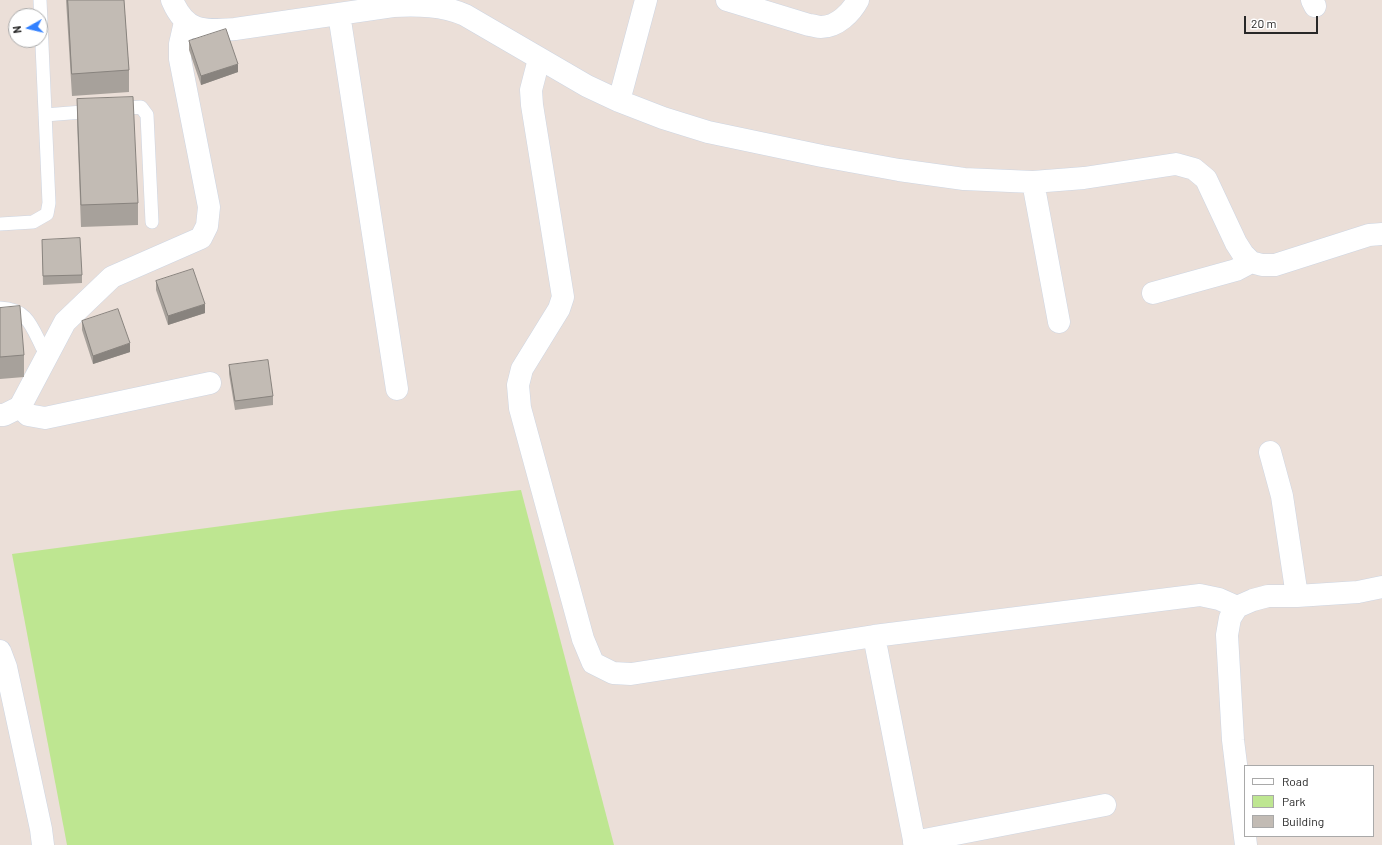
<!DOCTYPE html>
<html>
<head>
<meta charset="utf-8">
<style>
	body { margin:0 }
	#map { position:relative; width:1382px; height:845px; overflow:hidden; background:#ebdfd8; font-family:Barlow,sans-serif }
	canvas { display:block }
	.legend { position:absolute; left:1244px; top:765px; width:130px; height:72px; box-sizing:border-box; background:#fff; border:1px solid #a9a9a9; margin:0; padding:5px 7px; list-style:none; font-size:12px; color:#282828 }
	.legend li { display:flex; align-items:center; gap:8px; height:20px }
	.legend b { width:20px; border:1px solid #a9a9a9 }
	.north { position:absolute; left:8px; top:8px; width:40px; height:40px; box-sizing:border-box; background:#fff; border:1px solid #a9a9a9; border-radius:50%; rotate:262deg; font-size:11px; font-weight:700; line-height:16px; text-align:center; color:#282828 }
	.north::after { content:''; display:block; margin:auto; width:14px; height:18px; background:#3180ff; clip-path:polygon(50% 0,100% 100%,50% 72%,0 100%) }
	.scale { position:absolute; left:1244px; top:16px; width:74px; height:18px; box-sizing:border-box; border:2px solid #282828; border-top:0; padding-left:5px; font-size:12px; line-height:14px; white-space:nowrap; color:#282828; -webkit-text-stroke:3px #fff; paint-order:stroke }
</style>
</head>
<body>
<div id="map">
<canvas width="1382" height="845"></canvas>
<ul class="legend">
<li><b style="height:5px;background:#fff"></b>Road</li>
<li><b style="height:11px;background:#bee691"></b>Park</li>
<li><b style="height:11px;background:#c2bbb4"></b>Building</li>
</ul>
<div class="north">N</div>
<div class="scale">20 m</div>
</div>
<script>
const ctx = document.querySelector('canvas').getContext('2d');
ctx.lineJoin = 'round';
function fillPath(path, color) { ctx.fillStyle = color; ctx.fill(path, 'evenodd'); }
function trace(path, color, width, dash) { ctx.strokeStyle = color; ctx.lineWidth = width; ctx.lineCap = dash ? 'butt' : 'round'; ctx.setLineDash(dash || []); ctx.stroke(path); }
fillPath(new Path2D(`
	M521,490l93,355h-547l-55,-291 330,-44z`), '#bee691');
const service = new Path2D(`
	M116,109l25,-2 6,8 5,107
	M45,115l50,-4
	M0,224l33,-2 14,-8 2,-11 -9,-203
	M0,308c27,1 31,17 42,39`);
const minor = new Path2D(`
	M172,0c14,33 31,31 63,29l158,-23c25,-1 49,-1 72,9l122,71 32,15 44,17 45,14 114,24 77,14 65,9 69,3 51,-4 92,-14 18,5 12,10 30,64 7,11 8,8 11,3h13l94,-30 13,-1
	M727,0l82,25c4,0 8,2 12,2 16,0 30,-14 37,-27
	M1312,0l3,6
	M339,14l58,375
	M539,59l-8,31 1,15 31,192 -4,12 -37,60 -4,16 2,23 63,231 10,24 20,10 18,1 243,-38 326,-41 19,4 18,8
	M619,101l27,-101
	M1033,182l26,140
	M1153,293l83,-23 15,-8
	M20,407l8,8 17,3 165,-35
	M0,415h4l16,-8 45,-85 47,-45 89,-39 6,-12 2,-19 -29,-148v-15l5,-22
	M1270,452l12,44 15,100
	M874,636l41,209
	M0,651l6,16 35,162 2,16
	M914,842l191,-37
	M1246,845l-13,-105 -6,-105 3,-17 7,-11 16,-7 15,-4h29l61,-4 24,-5`);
trace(service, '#cdd5e2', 14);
trace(minor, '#cdd5e2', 23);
trace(service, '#fff', 13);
trace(minor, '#fff', 22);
fillPath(new Path2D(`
	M66,0h58l5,70v22l-57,4z
	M189,41l49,31 -37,13 -12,-35z
	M77,99l61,104v22l-57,2 -4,-106z
	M42,240l40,35v8l-39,2z
	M156,281l49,32 -37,12 -12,-35z
	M0,308l24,47v22l-24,2z
	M82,321l48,31 -37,12 -11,-34z
	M229,365l44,31v9l-38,5 -6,-36z`), '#a7a19b');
fillPath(new Path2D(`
	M238,64v8l-37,13v-9z
	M205,304v9l-37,12v-9z
	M130,343v9l-37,12v-8z`), '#88837e');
const building = new Path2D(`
	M68,0h56l5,70 -57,4z
	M226,29l12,35 -37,12 -12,-35z
	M133,97l5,106 -57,2 -4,-106z
	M80,238l2,37 -39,1 -1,-36z
	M193,269l12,35 -37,12 -12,-35z
	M20,306l4,49 -24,2v-49z
	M118,309l12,34 -37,13 -11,-35z
	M268,360l5,36 -38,5 -6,-36z`);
fillPath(building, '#c2bbb4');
trace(building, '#88837e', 1);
</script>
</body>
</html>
